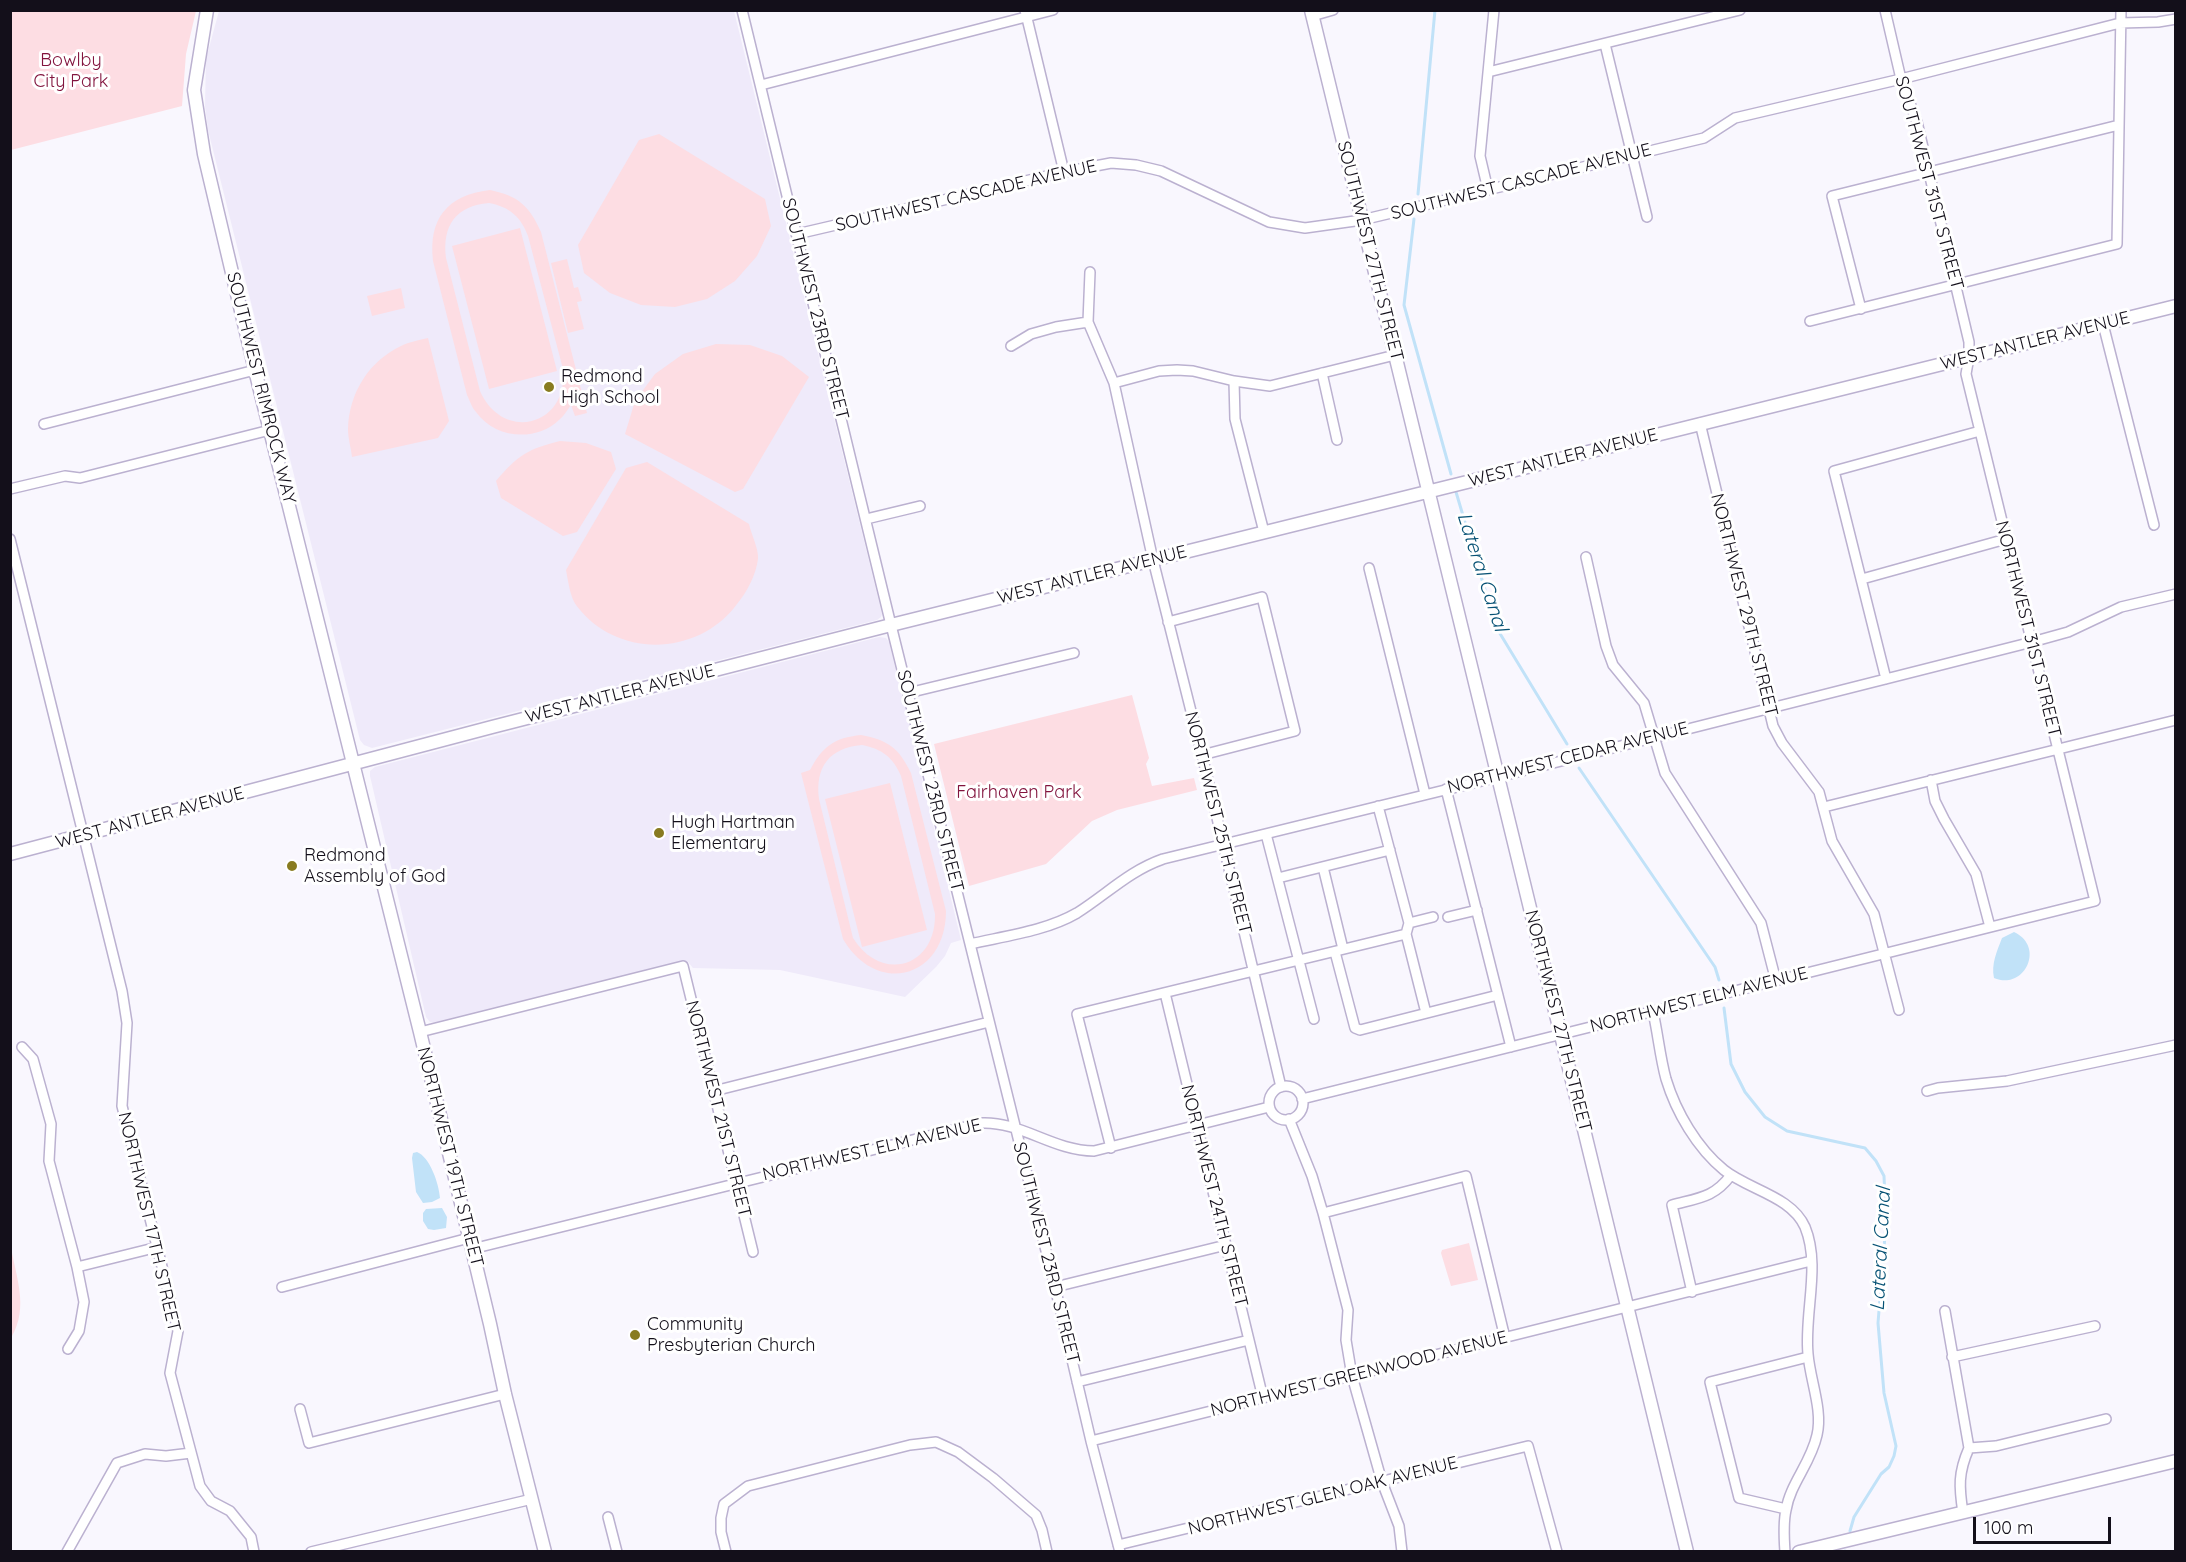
<!DOCTYPE html>
<html>
<head>
<meta charset="utf-8">
<style>
	body { margin:0 }
	#map { position:relative; width:2186px; height:1562px; overflow:hidden; background:#f9f7fe; font-family:Quicksand,sans-serif }
	canvas { display:block }
	.frame { position:absolute; inset:0; border:12px solid #130f1a; pointer-events:none }
	.scale { position:absolute; left:1973px; top:1517px; width:138px; height:27px; box-sizing:border-box; border:3px solid #130f1a; border-top:0; padding-left:8px; font-size:18px; line-height:21px; white-space:nowrap; color:#130f1a; -webkit-text-stroke:4px #fff; paint-order:stroke }
</style>
</head>
<body>
<div id="map">
<canvas width="2186" height="1562"></canvas>
<div class="frame"></div>
<div class="scale">100 m</div>
</div>
<script>
const ctx = document.querySelector('canvas').getContext('2d');
ctx.lineJoin = 'round';
function fillPath(path, color) { ctx.fillStyle = color; ctx.fill(path, 'evenodd'); }
function trace(path, color, width, dash) { ctx.strokeStyle = color; ctx.lineWidth = width; ctx.lineCap = dash ? 'butt' : 'round'; ctx.setLineDash(dash || []); ctx.stroke(path); }
function write(font, color, halo, rows, align = 'center') {
  ctx.font = font + ' Quicksand,sans-serif'; ctx.lineWidth = 6; ctx.setLineDash([]); ctx.textBaseline = 'middle'; ctx.strokeStyle = halo; ctx.fillStyle = color; for (const [text, x, y, turn = 0] of rows) {
    ctx.save(); ctx.translate(x, y); ctx.rotate((+turn || 0) * Math.PI / 180); ctx.textAlign = isNaN(turn) ? turn : align; if (halo) ctx.strokeText(text, 0, 0); ctx.fillText(text, 0, 0); ctx.restore();
  }
}
fillPath(new Path2D(`
	M219,11h515l148,603 -1,3 -4,3 -505,128 -8,-3 -4,-5 -152,-610 -3,-24 1,-47z
	M879,637l7,1 3,4 72,298 -10,3 -6,13 -9,11 -31,30 -125,-27 -87,-2 -5,-6 -7,-1 -246,62 -5,-1 -4,-5 -56,-241v-5l5,-4z`), '#efeafa');
fillPath(new Path2D(`
	M10,11h186l-10,43 -4,52 -171,44z
	M659,134l106,65 6,27 -14,30 -22,25 -28,18 -32,8 -34,-2 -31,-12 -26,-20 -6,-28 61,-105z
	M490,190c28,6 39,15 51,42l46,181 -12,3 -4,-11c-4,5 -7,11 -12,15 -23,22 -64,19 -83,-8 -4,-4 -6,-11 -9,-17l-34,-134c-5,-42 14,-66 57,-71zM489,203c21,4 32,14 39,33l35,133c6,57 -60,74 -83,22l-34,-133c-4,-33 10,-52 43,-55z
	M520,228l37,143 -68,18 -37,-143z
	M567,259l7,29 4,-1 4,14 -5,1 7,27 -16,4 -17,-70z
	M401,288l4,20 -33,8 -5,-20z
	M428,338l21,83 -11,17 -86,19c-1,-9 -4,-19 -4,-28 1,-36 21,-68 53,-83 8,-4 19,-6 27,-8z
	M716,344l34,1 32,11 27,21 -66,112 -8,3 -110,-58 10,-33 20,-27 28,-20z
	M560,441l26,2 25,9 5,17 -39,63 -14,4 -62,-38 -5,-17c22,-26 32,-32 64,-40z
	M647,462l102,62c2,10 10,25 9,35 -2,16 -11,33 -21,45 -39,53 -121,55 -161,1 -6,-8 -8,-25 -10,-35l60,-102z
	M1132,695l17,63 -3,6 6,22 42,-8 3,12 -80,20 -25,11 -46,43 -77,22 -35,-142z
	M861,735c27,5 38,13 50,38l35,138c0,67 -69,86 -103,28l-42,-166 9,-3c13,-24 24,-32 51,-35zM862,745c20,4 31,12 39,31l34,138c1,54 -54,69 -82,24l-34,-139c-4,-32 10,-51 43,-54z
	M890,783l37,147 -65,17 -37,-148z
	M10,1241c5,35 20,65 1,97z
	M1469,1243l9,37 -27,6 -10,-33 1,-3z`), '#fddde3');
fillPath(new Path2D(`
	M2014,932c32,15 10,59 -20,46 -3,-14 3,-27 8,-40z
	M417,1152c13,5 22,32 23,46l-8,4 -9,1 -7,-11 -4,-34 1,-5z
	M442,1208l5,9 -1,11 -12,2 -6,-1 -5,-8v-8l3,-4z`), '#c1e2f8');
trace(new Path2D(`
	M1418,194l17,-184
	M1414,219l-10,86 47,169
	M1456,492l40,135 71,117
	M1579,768l136,199 4,13
	M1724,1008l7,56 14,28 20,25 22,14 78,17 11,13 8,15 2,47 -8,100 6,70 12,53 -2,10 -5,11 -8,7 -27,43 -4,14
	M1844,1552l1,-1`), '#c1e2f8', 3);
const street = new Path2D(`
	M742,10l149,615 164,662 36,154 29,111
	M1025,10l39,162
	M1312,16l21,-6
	M1605,44l42,173
	M1488,72l252,-62
	M761,85l292,-75
	M1488,190l-8,-34 14,-146
	M797,234l267,-62 47,-9 25,2 25,6 108,51 36,6 57,-8 342,-82 31,-20 166,-39 219,-56 38,-1 18,-3
	M1090,272l-2,50 26,61 39,177 49,195 79,332
	M1861,309l-29,-113 287,-71
	M1810,321l307,-77 4,-234
	M2103,324l51,201
	M1011,346l20,-12 25,-7 32,-5
	M1322,373l15,67
	M1234,381l1,38 29,113
	M1114,383l45,-12 18,-1 16,1 41,10 36,5 125,-31
	M1700,423l73,303 9,17 37,49 13,49 42,73 25,96
	M44,424l211,-54
	M10,489l55,-13 15,2 190,-48
	M866,519l54,-13
	M10,539l112,452 5,32 -5,83 56,225 -8,42 30,113 11,15 19,10 21,26 3,15
	M1586,557l20,89 7,19 31,38 21,70 96,150 15,58
	M1369,568l56,226
	M1862,579l144,-40
	M1168,622l94,-25 33,134 -93,24
	M1886,679l-52,-208 146,-40
	M908,693l166,-40
	M1931,780l4,21 9,18 32,55 14,53
	M1446,789l65,258
	M1378,806l31,117 -3,11 20,79
	M1824,807l352,-87
	M1266,834l48,185
	M1323,867l20,82
	M1278,878l112,-28
	M1448,917l29,-7
	M1409,923l24,-6
	M970,944c35,-8 76,-13 107,-31 30,-19 52,-42 86,-54l335,-82 534,-135 36,-10 53,-25 55,-13
	M1335,952l20,76 5,2 138,-35
	M1165,993l98,405
	M1653,1012c5,22 7,45 13,67 10,33 31,69 58,91 25,20 67,26 81,57 16,39 -1,86 3,127 2,26 15,56 9,81 -6,28 -27,49 -31,75 -3,13 -2,28 -1,42
	M420,1032l263,-66 70,286
	M22,1047l11,12 18,65 -2,37 28,106 7,35 -5,29 -11,18
	M1269 1103a17 17 0 1 1 34 0a17 17 0 1 1-34 0Z
	M714,1091l275,-69
	M1927,1091l11,-3 69,-7 169,-36
	M1302,1099l793,-198 -129,-527 3,-17v-15l-52,-220 -16,-43 -16,-69
	M1289,1119l23,57 11,37 25,97 -2,30 6,36 30,106 17,44 3,26
	M1111,1148l-34,-134 329,-80
	M1323,1213l143,-37 39,162
	M472,1249l509,-126c40,-2 72,28 113,28l175,-44
	M77,1267l81,-20
	M282,1287l187,-49
	M1055,1287l171,-42
	M1692,1292l-20,-87c26,-7 42,-7 59,-30
	M1945,1311l24,137c-11,25 -10,39 -6,65
	M1952,1357l143,-31
	M1077,1382l172,-42
	M300,1409l9,34 196,-49
	M1091,1441l720,-180
	M1969,1448l27,-2 110,-27
	M1786,1509l-47,-11 -29,-116 98,-25
	M608,1517l9,35
	M1118,1545l410,-99 29,106
	M67,1552l50,-89 28,-9 21,2 25,-3
	M311,1552l221,-53
	M726,1552l-5,-20v-14l3,-14 24,-18 162,-41 26,-3 22,10 35,26 43,37 6,15 5,22`);
const secondary = new Path2D(`
	M207,10l-13,80 10,64 51,216 165,662 70,292 15,70 40,158
	M1311,10l376,1542
	M10,854l482,-127 399,-102 1285,-319
	M1799,1552l377,-91`);
trace(street, '#bbb1d0', 12);
trace(secondary, '#bbb1d0', 15);
trace(street, '#fff', 9);
trace(secondary, '#fff', 12);
for (const [x, y, r, color] of [
	[549,387,6,"#887b20"],
	[659,833,6,"#887b20"],
	[292,866,6,"#887b20"],
	[635,1335,6,"#887b20"]
]) { const dot = new Path2D(); dot.arc(x, y, r, 0, 2 * Math.PI); ctx.fillStyle = color; ctx.fill(dot); trace(dot, '#fff', 2); }
write('18px', '#82143e', '#fff', [
	["Bowlby",71,61],
	["City Park",71,82],
	["Fairhaven Park",1019,793]
]);
write('18px', '#130f1a', '#fff', [
	["SOUTHWEST CASCADE AVENUE",1521,182,-14],
	["SOUTHWEST 31ST STREET",1929,183,75],
	["SOUTHWEST CASCADE AVENUE",966,196,-13],
	["SOUTHWEST 27TH STREET",1370,251,76],
	["SOUTHWEST 23RD STREET",815,309,76],
	["WEST ANTLER AVENUE",2035,341,-14],
	["SOUTHWEST RIMROCK WAY",261,388,76],
	["WEST ANTLER AVENUE",1563,458,-14],
	["WEST ANTLER AVENUE",1092,575,-14],
	["NORTHWEST 29TH STREET",1744,605,76],
	["NORTHWEST 31ST STREET",2028,629,76],
	["WEST ANTLER AVENUE",620,694,-14],
	["NORTHWEST CEDAR AVENUE",1568,758,-14],
	["SOUTHWEST 23RD STREET",930,781,76],
	["WEST ANTLER AVENUE",150,818,-15],
	["NORTHWEST 25TH STREET",1218,823,76],
	["NORTHWEST ELM AVENUE",1699,1000,-14],
	["NORTHWEST 27TH STREET",1558,1021,76],
	["NORTHWEST 21ST STREET",718,1109,76],
	["NORTHWEST ELM AVENUE",872,1150,-13],
	["NORTHWEST 19TH STREET",450,1157,76],
	["NORTHWEST 24TH STREET",1214,1196,76],
	["NORTHWEST 17TH STREET",149,1222,77],
	["SOUTHWEST 23RD STREET",1046,1253,76],
	["NORTHWEST GREENWOOD AVENUE",1359,1374,-14],
	["NORTHWEST GLEN OAK AVENUE",1323,1496,-14]
]);
write('18px', '#130f1a', '#fff', [
	["Redmond",561,377],
	["High School",561,398],
	["Hugh Hartman",671,823],
	["Elementary",671,844],
	["Redmond",304,856],
	["Assembly of God",304,877],
	["Community",647,1325],
	["Presbyterian Church",647,1346]
], 'left');
write('italic 20px', '#075275', '#fff', [
	["Lateral Canal",1482,572,72],
	["Lateral Canal",1881,1249,-87]
]);
</script>
</body>
</html>
